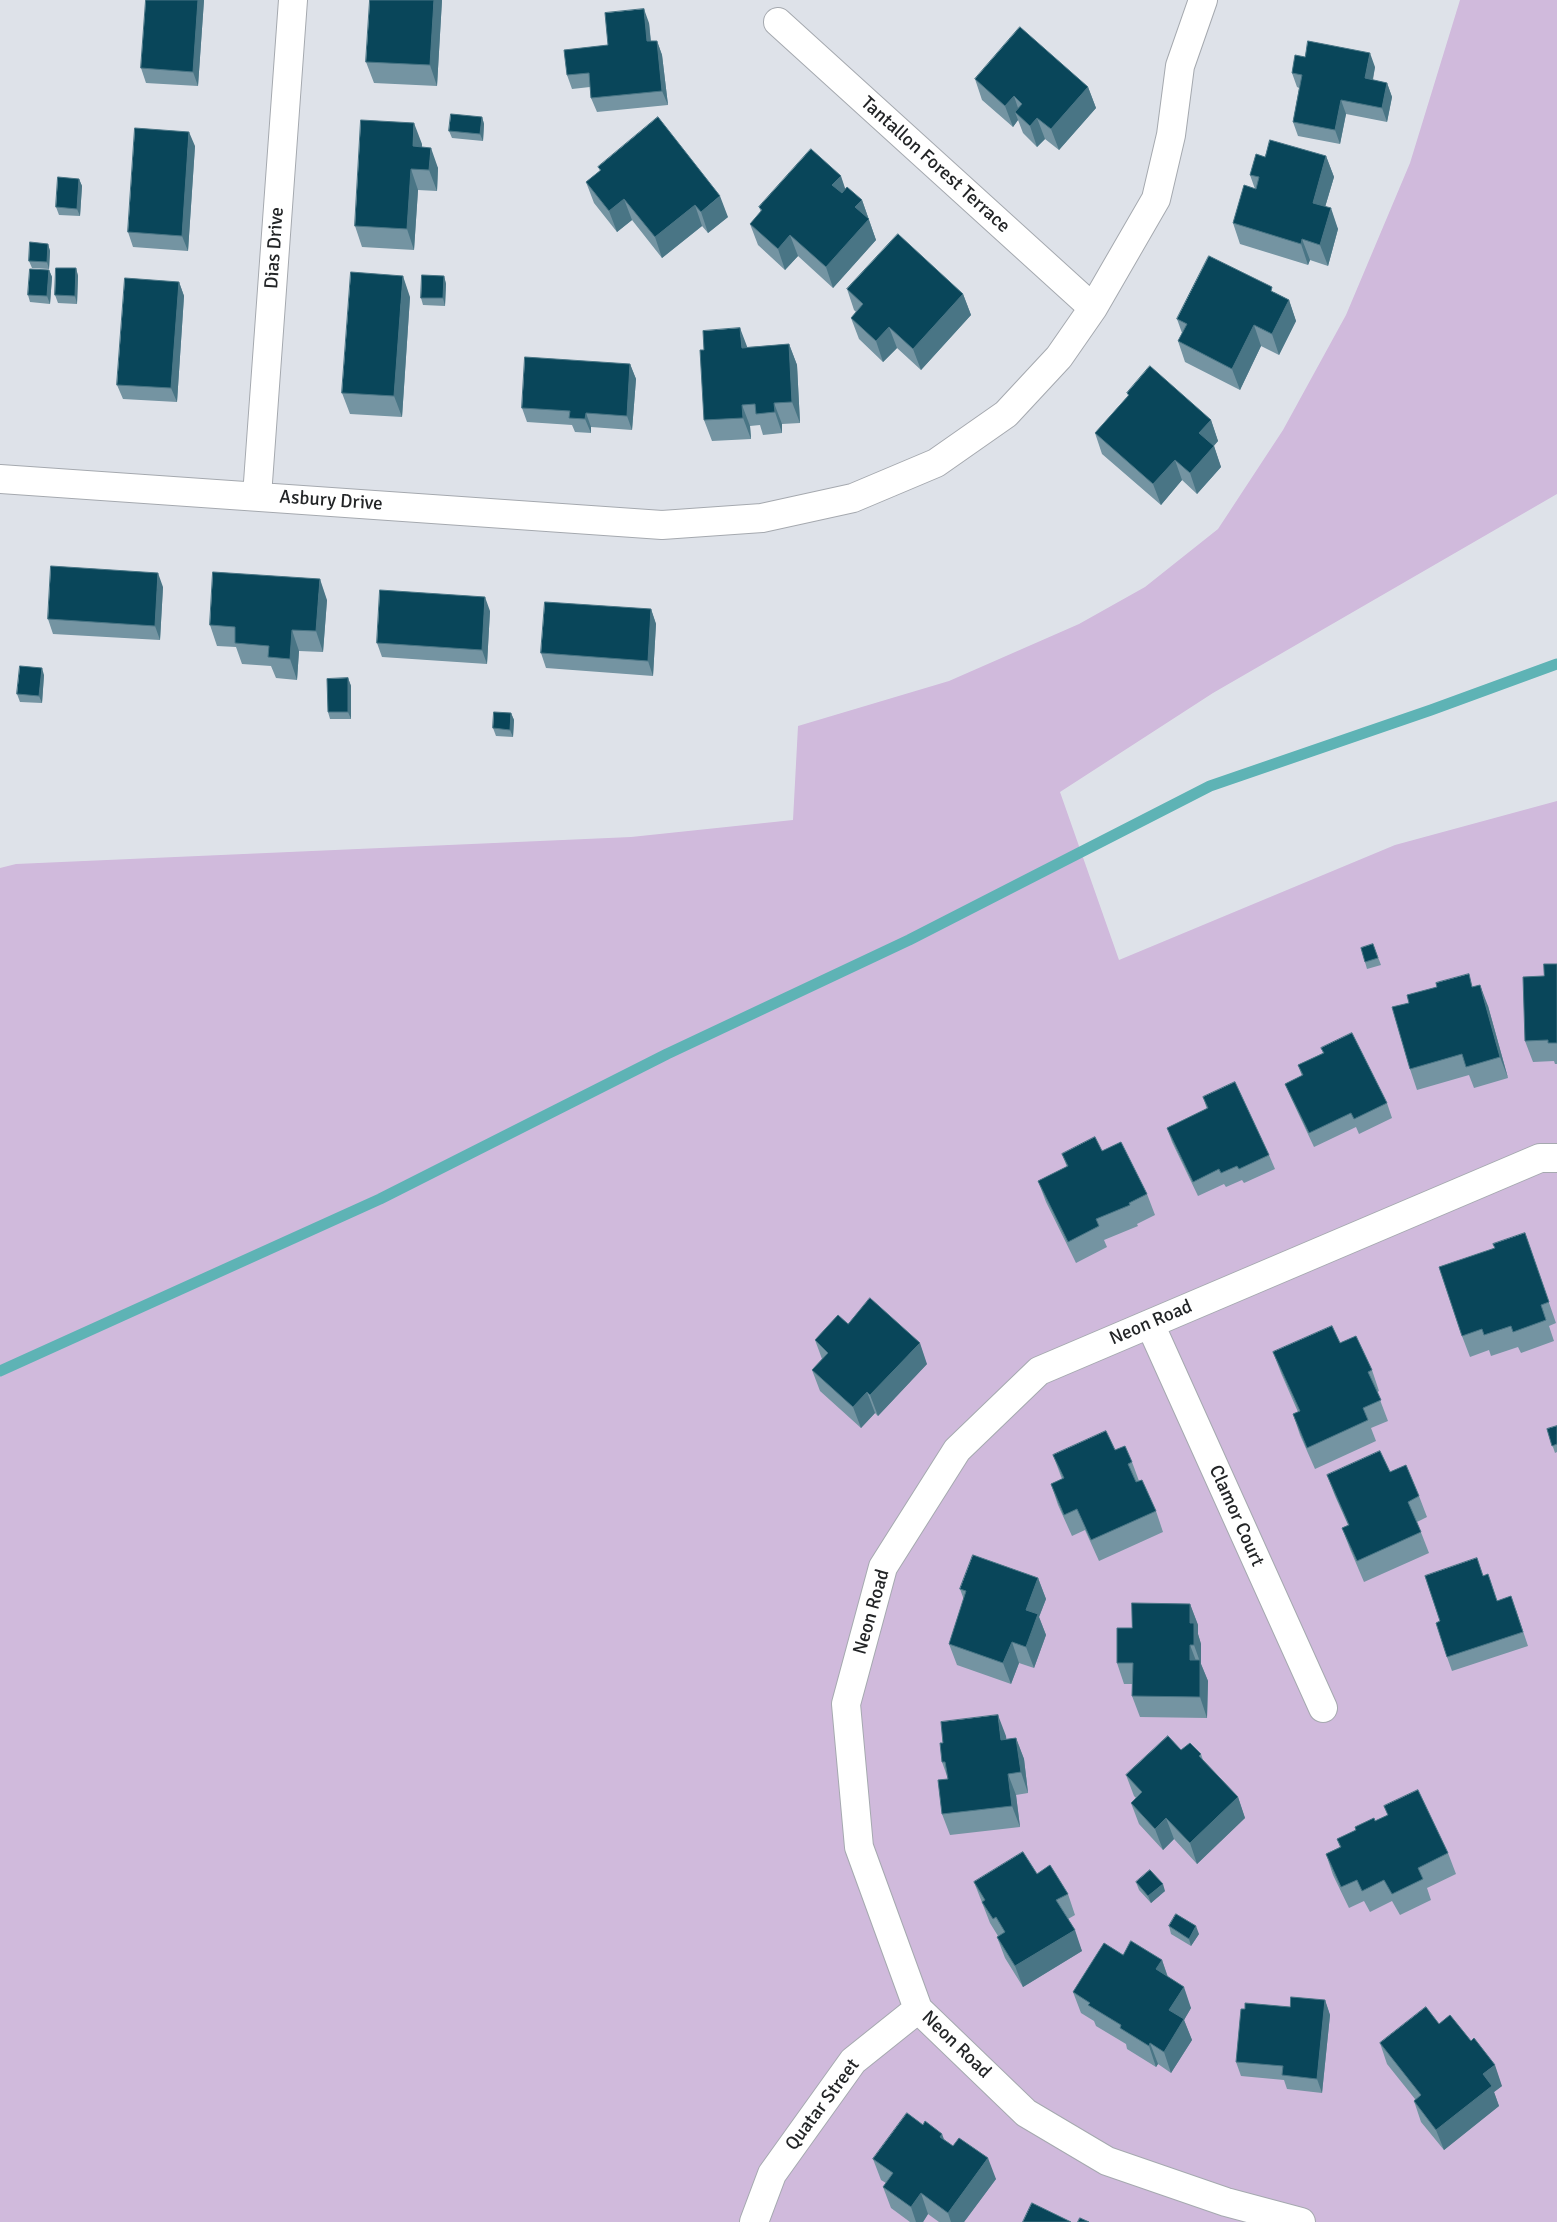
<!DOCTYPE html>
<html>
<head>
<meta charset="utf-8">
<style>
	body { margin:0 }
	canvas { display:block; background:#dee2e9 }
</style>
</head>
<body>
<canvas width="1557" height="2222"></canvas>
<script>
const ctx = document.querySelector('canvas').getContext('2d');
ctx.lineJoin = 'round';
function fillPath(path, color) { ctx.fillStyle = color; ctx.fill(path, 'evenodd'); }
function trace(path, color, width, dash) { ctx.strokeStyle = color; ctx.lineWidth = width; ctx.lineCap = dash ? 'butt' : 'round'; ctx.setLineDash(dash || []); ctx.stroke(path); }
function write(font, color, halo, rows, align = 'center') {
  ctx.font = font + ' Signika,sans-serif'; ctx.lineWidth = 5; ctx.setLineDash([]); ctx.textBaseline = 'middle'; ctx.strokeStyle = halo; ctx.fillStyle = color; for (const [text, x, y, turn = 0] of rows) {
    ctx.save(); ctx.translate(x, y); ctx.rotate((+turn || 0) * Math.PI / 180); ctx.textAlign = isNaN(turn) ? turn : align; if (halo) ctx.strokeText(text, 0, 0); ctx.fillText(text, 0, 0); ctx.restore();
  }
}
fillPath(new Path2D(`
	M1460,0h97v494l-344,199 -153,99 59,168 276,-115 162,-44v1421h-1557v-1354l16,-4 615,-27 162,-17 5,-94 151,-45 130,-57 66,-37 73,-58 65,-99 63,-115 64,-152z`), '#d0badc');
trace(new Path2D(`
	M0,1371l380,-172 287,-145 242,-114 301,-154 221,-76 126,-46`), '#5eb3b5', 11);
const minor = new Path2D(`
	M778,22l315,286
	M0,479l662,46 100,-7 91,-20 83,-35 70,-49 53,-57 34,-49 63,-109 15,-64 9,-69 23,-66
	M257,496l36,-496
	M1150,1324l173,384
	M754,2222l18,-48 81,-113 65,-52
	M1301,2222l-75,-20 -119,-41 -81,-48 -108,-104 -59,-162 -13,-143 37,-137 74,-117 82,-79 501,-213h17`);
trace(minor, '#a5a9af', 30);
trace(minor, '#fff', 28);
fillPath(new Path2D(`
	M146,0h58l-6,86 -52,-3 -5,-15z
	M442,0l-5,86 -63,-3 -8,-21z
	M649,23l2,18h6l5,14 6,50 -71,7 -6,-14 -1,-11 -18,2 -5,-14 41,-30z
	M1375,67l-2,13 14,3 5,14 -5,25 -41,-8 -6,30 -42,-8 -5,-14 6,-34 -2,-1 -5,-14z
	M975,79l113,8 8,21 -37,42 -14,-11 -8,8 -14,-14 -5,-13 -5,7 -31,-27z
	M482,117l2,7 -1,17 -31,-3 -3,-7z
	M422,144v3l16,21 -1,23 -19,-1 -4,60 -52,-3 -7,-21z
	M195,146l-7,105 -55,-4 -5,-15z
	M1326,156l8,21 -9,30 13,22 -10,37 -18,-6 -2,5 -68,-21 -7,-21 22,-34 -5,-14 15,-18z
	M598,167l130,50 -20,16 -6,-7 -40,32 -30,-38 -15,12 -23,-29 -8,-21 14,-11z
	M79,179l3,7 -2,30 -21,-1 -3,-8z
	M845,189l17,11 14,40 -43,48 -35,-32 -13,14 -27,-25 -8,-21 11,-12 -2,-5z
	M48,244l2,7 -1,18 -17,-1 -3,-7z
	M76,268l2,8 -1,28 -19,-1 -3,-8z
	M49,270l3,7 -2,27 -20,-2 -2,-7z
	M444,276l2,8 -1,22 -22,-1 -2,-7z
	M179,282l5,14 -7,106 -54,-3 -6,-14z
	M847,289l116,5 8,21 -50,55 -24,-22 -14,14 -24,-23 -8,-21 5,-6 -2,-2z
	M1274,292l15,8 7,21 -17,34 -18,-9 -21,44 -55,-28 -7,-21 4,-8 -5,-14z
	M410,297l-8,120 -52,-3 -8,-21z
	M789,344l8,21 3,58 -18,1v9l-19,2 -3,-10 -10,1 1,13 -39,2 -8,-21 43,-73z
	M630,364l6,15 -4,51 -41,-3v6l-16,-1 -3,-7 -45,-3 -5,-14z
	M1127,393l84,27 7,21 -4,5 7,21 -24,27 -15,-14 -21,25 -59,-51 -7,-21 33,-37z
	M163,587l-3,53 -107,-6 -5,-15z
	M327,600l-4,52 -24,-1 -2,29 -21,-2 -5,-12 -29,-2 -6,-17 -19,-1 -7,-21z
	M651,609l5,15 -3,52 -107,-8 -5,-15z
	M490,611l-3,53 -105,-7 -5,-14z
	M44,675l-2,28 -22,-1 -3,-8z
	M348,678l3,8v33h-21l-2,-7z
	M511,713l3,7 -1,17 -17,-1 -3,-8z
	M1373,944l8,21 -14,4 -6,-21z
	M1557,964v100h-2l-1,-3 -21,1 -8,-21 19,-65z
	M1474,987l14,19 20,72 -34,10 -5,-13 -52,15 -7,-21z
	M1321,1048l66,55 5,15 -33,16 -3,-7 -42,20 -23,-49 -6,-14 17,-8 -4,-11 25,-12z
	M1203,1097l66,58 6,14 -31,14 -2,-3 -16,7 -2,-3 -26,12 -26,-54 -5,-14 40,-19z
	M1102,1151l45,43 8,21 -18,9 1,2 -34,14 3,7 -31,16 -30,-61 -8,-21 29,-14 -5,-13z
	M1525,1233l31,90 -7,3 5,15 -33,12 -3,-6 -27,9 -2,-6 -19,7 -8,-21 33,-88z
	M848,1324l79,40 -49,52 -3,-3 -14,15 -41,-37 -8,-21 10,-11 -7,-19z
	M1340,1343l32,27 7,21 -2,1 11,29 -17,7 5,13 -61,28 -15,-34 -7,-21 5,-2 -17,-39 -8,-21z
	M1557,1426v26l-2,1 -8,-24z
	M1115,1450l17,12 7,19 17,30 7,21 -64,29 -14,-31 -13,6 -14,-31 -7,-21 11,-5 -9,-24z
	M1390,1472l29,24 8,21 -10,5 12,31 -65,29 -14,-33 -8,-21 6,-3 -13,-29 -8,-21z
	M1483,1576l14,24 19,10 12,36 -76,25 -5,-14 -7,-36z
	M1038,1578l8,21 -7,18 7,18 -12,33 -15,-5 -8,21 -54,-19 -8,-21 15,-44 -4,-11z
	M1190,1604l8,21v9l3,10v20l7,17 -1,37 -67,-1 -8,-21v-12h-8l-7,-21 15,-35z
	M1006,1736v4l10,-2 8,21 4,34 -12,2 4,32 -70,8 -8,-21 6,-35 -6,-17z
	M1181,1750l20,4 2,6 35,37 7,21 -48,46 -23,-25 -11,11 -24,-26 -8,-21 5,-5 -2,-2 -8,-21z
	M1384,1806l64,47 8,21 -29,14 4,12 -31,15 -8,-14 -22,11 -6,-11 -15,7 -16,-33 -7,-21 14,-7 -3,-8 19,-8 -1,-4 20,-6 13,-6z
	M1037,1874l31,20 7,21 -7,4 14,32 -59,36 -18,-29 -8,-21 1,-1 -8,-13 -16,-41z
	M1136,1882l29,9 -14,12 -12,-13z
	M1169,1926l30,8 -8,12 -20,-12z
	M1123,1955l39,5 6,17 23,31 -7,12 8,20 -21,33 -13,-9 -2,3 -29,-18 -1,-5 -30,-18 -2,-5 -13,-8 -8,-21z
	M1325,2000l5,15 -8,78 -35,-4 -3,-9 -43,-4 -5,-14z
	M1439,2024l63,62 -8,6 5,14 -55,44 -23,-28 -7,-21 1,-2 -28,-35 -7,-21z
	M923,2125l22,15 51,39 -32,43h-25l-11,-8 -5,8h-13l-19,-14 -8,-21 3,-4 -5,-3 -8,-21z`), '#7494a2');
fillPath(new Path2D(`
	M198,0h6l-6,86 -5,-14z
	M434,0h8l-5,86 -7,-21z
	M644,9l5,14 3,33 -5,-15z
	M657,41l5,14 6,50 -6,-14z
	M1370,53l5,14 -5,26 -5,-15z
	M1387,83l5,14 -5,25 -5,-14z
	M1088,87l8,21 -37,42 -8,-21z
	M1014,96l7,21 -6,-5 3,8 -5,7 -8,-21z
	M1341,100l5,14 -6,30 -5,-14z
	M482,117l2,7 -1,17 -3,-7z
	M1037,118l8,21 -8,8 -7,-21z
	M414,123l8,21 -1,23 -8,-21z
	M189,132l6,14 -7,105 -6,-15z
	M431,148l7,20 -1,23 -8,-21z
	M1326,156l8,21 -14,47 -7,-21z
	M411,169l7,21 -4,60 -7,-21z
	M841,176l7,21 -8,9 -8,-21z
	M79,179l3,7 -2,30 -3,-7z
	M720,196l8,21 -20,16 -7,-21z
	M624,199l8,21 -15,12 -8,-21z
	M862,200l14,40 -43,48 -7,-21 29,-60z
	M695,205l7,21 -40,32 -7,-21z
	M1331,208l7,21 -10,37 -8,-21z
	M790,235l8,21 -13,14 -7,-21z
	M1302,239l8,21 -2,5 -7,-21z
	M48,244l2,7 -1,18 -2,-7z
	M76,268l2,8 -1,28 -2,-8z
	M49,270l3,7 -2,27 -3,-8z
	M403,276l7,21 -8,120 -8,-21z
	M444,276l2,8 -1,22 -2,-8z
	M179,282l5,14 -7,106 -6,-14z
	M963,294l8,21 -50,55 -8,-21z
	M1289,300l7,21 -17,34 -7,-21z
	M1254,325l7,21 -21,44 -8,-21z
	M889,327l8,21 -14,14 -7,-21z
	M740,328l8,21 -6,-1z
	M789,344l8,21 3,58 -8,-21z
	M630,364l6,15 -4,51 -5,-14z
	M774,403l8,21v9l-7,-21z
	M742,405l8,21 1,13 -8,-21z
	M586,413l5,14v6l-6,-14z
	M1211,420l7,21 -12,13 -7,-21z
	M1214,446l7,21 -24,27 -7,-21z
	M1175,460l7,20 -21,25 -8,-21z
	M158,573l5,14 -3,53 -5,-14z
	M320,579l7,21 -4,52 -7,-21z
	M485,597l5,14 -3,53 -5,-14z
	M651,609l5,15 -3,52 -5,-15z
	M292,630l7,21 -2,29 -7,-21z
	M42,668l2,7 -2,28 -3,-7z
	M348,678l3,8v33l-3,-7z
	M511,713l3,7 -1,17 -3,-7z
	M1480,985l8,21 20,72 -8,-21z
	M920,1343l7,21 -49,52 -8,-21z
	M867,1392l8,21 -14,15 -8,-21z
	M1038,1578l8,21 -7,18 7,18 -12,33 -8,-21v-37z
	M1190,1604l8,21v9l3,10v20l7,17 -1,37 -7,-21v-35l-6,-17 -4,-22z
	M1012,1642l7,21 -8,21 -8,-21z
	M1190,1645l8,21 -8,-6z
	M998,1715l8,21 3,25 -8,-21z
	M1016,1738l8,21 4,34 -7,-21z
	M1008,1774l8,21 4,32 -8,-21z
	M1238,1797l7,21 -48,46 -7,-21z
	M1166,1818l8,21 -11,11 -8,-21z
	M1163,1884l2,7 -14,12 -3,-7z
	M1196,1926l3,8 -8,12 -2,-7z
	M1075,1930l7,21 -59,36 -8,-21z
	M1162,1960l7,21 -13,-12z
	M1184,1987l7,21 -7,12 8,20 -21,33 -7,-21 5,-42z
	M1325,2000l5,15 -8,78 -5,-14z
	M1150,2043l8,21 -2,3 -7,-21z
	M1495,2065l7,21 -8,6 5,14 -55,44 -8,-20 47,-56z
	M942,2134l8,21 -10,-18z
	M988,2158l8,21 -32,43h-13l-3,-9z
	M921,2193l7,21 -5,8h-7l-5,-15z`), '#497585');
const building = new Path2D(`
	M146,0h52l-5,72 -52,-4z
	M370,0h64l-4,65 -64,-3z
	M644,9l3,32h10l5,50 -71,7 -2,-25 -22,2 -3,-25 44,-5 -3,-32z
	M1020,27l68,60 -37,42 -14,-11 -7,8 -15,-14 7,-8 -8,-8 -9,10 -30,-27z
	M1308,41l62,12 -5,25 22,5 -5,25 -41,-8 -6,30 -42,-8 9,-47 -10,-2 3,-18 10,2z
	M451,114l31,3 -2,17 -31,-3z
	M658,117l62,79 -19,16 -6,-7 -40,32 -31,-38 -15,12 -23,-29 15,-12 -3,-3z
	M361,120l53,3 -1,23 18,2 -2,22 -18,-1 -4,60 -52,-3z
	M135,128l54,4 -7,104 -54,-4z
	M1270,140l56,16 -13,47 18,5 -11,37 -18,-6 -1,5 -68,-21 11,-38 12,4 3,-12 -9,-2 6,-21 9,3z
	M811,149l30,27 -9,9 10,8 5,-6 15,13 -7,7 14,12 -43,48 -36,-32 -12,14 -28,-25 12,-14 -3,-3z
	M58,177l21,2 -2,30 -21,-2z
	M898,234l65,60 -50,55 -24,-22 -13,14 -25,-23 12,-14 -16,-15z
	M30,242l18,2 -1,18 -18,-1z
	M1209,256l63,31 -1,4 18,9 -17,34 -18,-9 -22,44 -54,-28 9,-17 -10,-5z
	M56,268h20l-1,28 -20,-1z
	M30,269l19,1 -2,26 -19,-1z
	M351,272l52,4 -9,120 -52,-3z
	M422,275l22,1 -1,22h-22z
	M125,278l54,4 -8,106 -54,-3z
	M740,328l2,20 47,-4 3,58 -18,1 1,9 -19,2 -1,-10 -13,1 1,13 -39,2 -4,-70h4l-1,-19z
	M525,357l105,7 -3,52 -41,-3 -1,6 -16,-1 1,-7 -48,-3z
	M1150,366l61,54 -12,13 15,13 -24,27 -15,-13 -22,24 -58,-51 34,-38 -2,-2z
	M51,566l107,7 -3,53 -107,-7z
	M213,572l107,7 -4,52 -24,-1 -2,29 -22,-2 1,-11 -34,-3v-16l-25,-2z
	M380,590l105,7 -3,53 -105,-7z
	M545,602l106,7 -3,52 -107,-8z
	M20,666l22,2 -3,28 -22,-2z
	M348,678v34h-20l-1,-33z
	M494,712l17,1 -1,17 -17,-2z
	M1373,944l5,14 -13,4 -4,-14z
	M1544,964h13v79h-9v-3l-23,1 -2,-64 21,-1z
	M1469,974l3,13 8,-2 20,72 -34,10 -4,-13 -52,15 -18,-62 17,-4 -2,-8 30,-8 -1,-4z
	M1352,1033l35,70 -33,16 -3,-6 -42,20 -24,-49 18,-9 -5,-10 26,-12 -3,-5z
	M1235,1082l34,73 -30,14 -2,-3 -16,7 -2,-4 -26,13 -26,-54 41,-20 -5,-11z
	M1095,1137l7,14 19,-9 26,52 -18,9 1,2 -34,14 3,7 -31,16 -30,-61 30,-15 -6,-12z
	M1525,1233l24,69 -8,3 5,15 -33,12 -2,-6 -27,9 -2,-6 -20,7 -23,-69 56,-19 -2,-4z
	M870,1298l50,45 -50,52 -3,-3 -14,15 -41,-37 16,-17 -13,-13 23,-25 10,9z
	M1332,1326l8,17 16,-7 16,34 -4,2 13,28 -18,8 5,12 -61,28 -14,-34 7,-3 -27,-59z
	M1557,1426v18l-5,2 -5,-17z
	M1106,1431l9,19 10,-4 7,16 -4,2 8,18 6,-2 14,31 -65,29 -14,-31 -13,6 -13,-31 13,-6 -11,-23z
	M1380,1451l10,21 16,-7 13,31 -11,6 13,30 -64,29 -15,-33 7,-3 -22,-50z
	M973,1555l65,23 -12,32 12,4 -12,33 -14,-5 -9,21 -54,-19 17,-53 -6,-2z
	M1477,1558l6,18 5,-2 9,27 14,-5 12,36 -76,25 -11,-34 4,-2 -15,-45z
	M1132,1603l58,1v19h4v22h-4v15h10v37l-68,-1 1,-33h-16v-35h15z
	M998,1715l3,25 15,-2 5,34 -13,2 4,32 -70,8 -4,-34 10,-1 -3,-17h-3l-2,-19h3l-2,-21z
	M1168,1736l13,14 9,-7 11,11 -2,2 39,41 -48,46 -24,-25 -11,11 -24,-26 11,-11 -16,-17z
	M1418,1790l30,63 -30,15 5,11 -31,15 -8,-14 -22,11 -5,-11 -16,7 -15,-33 15,-7 -4,-8 19,-9 -1,-3 19,-9 1,3 13,-6 -4,-9z
	M1023,1852l14,22 13,-9 18,29 -12,6 19,30 -60,36 -18,-29 8,-5 -9,-15 -3,2 -11,-17 3,-2 -11,-18z
	M1150,1870l13,14 -15,12 -12,-14z
	M1176,1914l20,12 -7,13 -20,-13z
	M1131,1941l31,19 -6,9 28,18 -15,23 15,9 -20,33 -14,-9 -1,3 -29,-18 1,-3 -33,-20 2,-2 -17,-11 31,-49 19,12z
	M1291,1997l34,3 -8,79 -35,-4 1,-9 -47,-4 5,-53h4v-6l45,4z
	M1426,2007l13,17 11,-9 21,26 3,-3 21,27 -12,9 9,12 -56,44 -22,-29 7,-6 -41,-52z
	M907,2113l16,12 2,-4 17,13 -2,3 13,9 6,-8 29,20 -40,55 -27,-20 -10,14 -28,-20 10,-14 -20,-14z
	M1032,2203l39,19h-48z
	M1080,2218l9,4h-11z`);
fillPath(building, '#09465a');
trace(building, '#497585', 1);
write('19px', '#232527', '#fff', [
	["Tantallon Forest Terrace",935,165,42],
	["Dias Drive",275,248,-86],
	["Asbury Drive",331,501,4],
	["Neon Road",1151,1323,-23],
	["Clamor Court",1236,1516,66],
	["Neon Road",872,1612,-74],
	["Neon Road",956,2045,44],
	["Quatar Street",823,2105,-53]
]);
</script>
</body>
</html>
